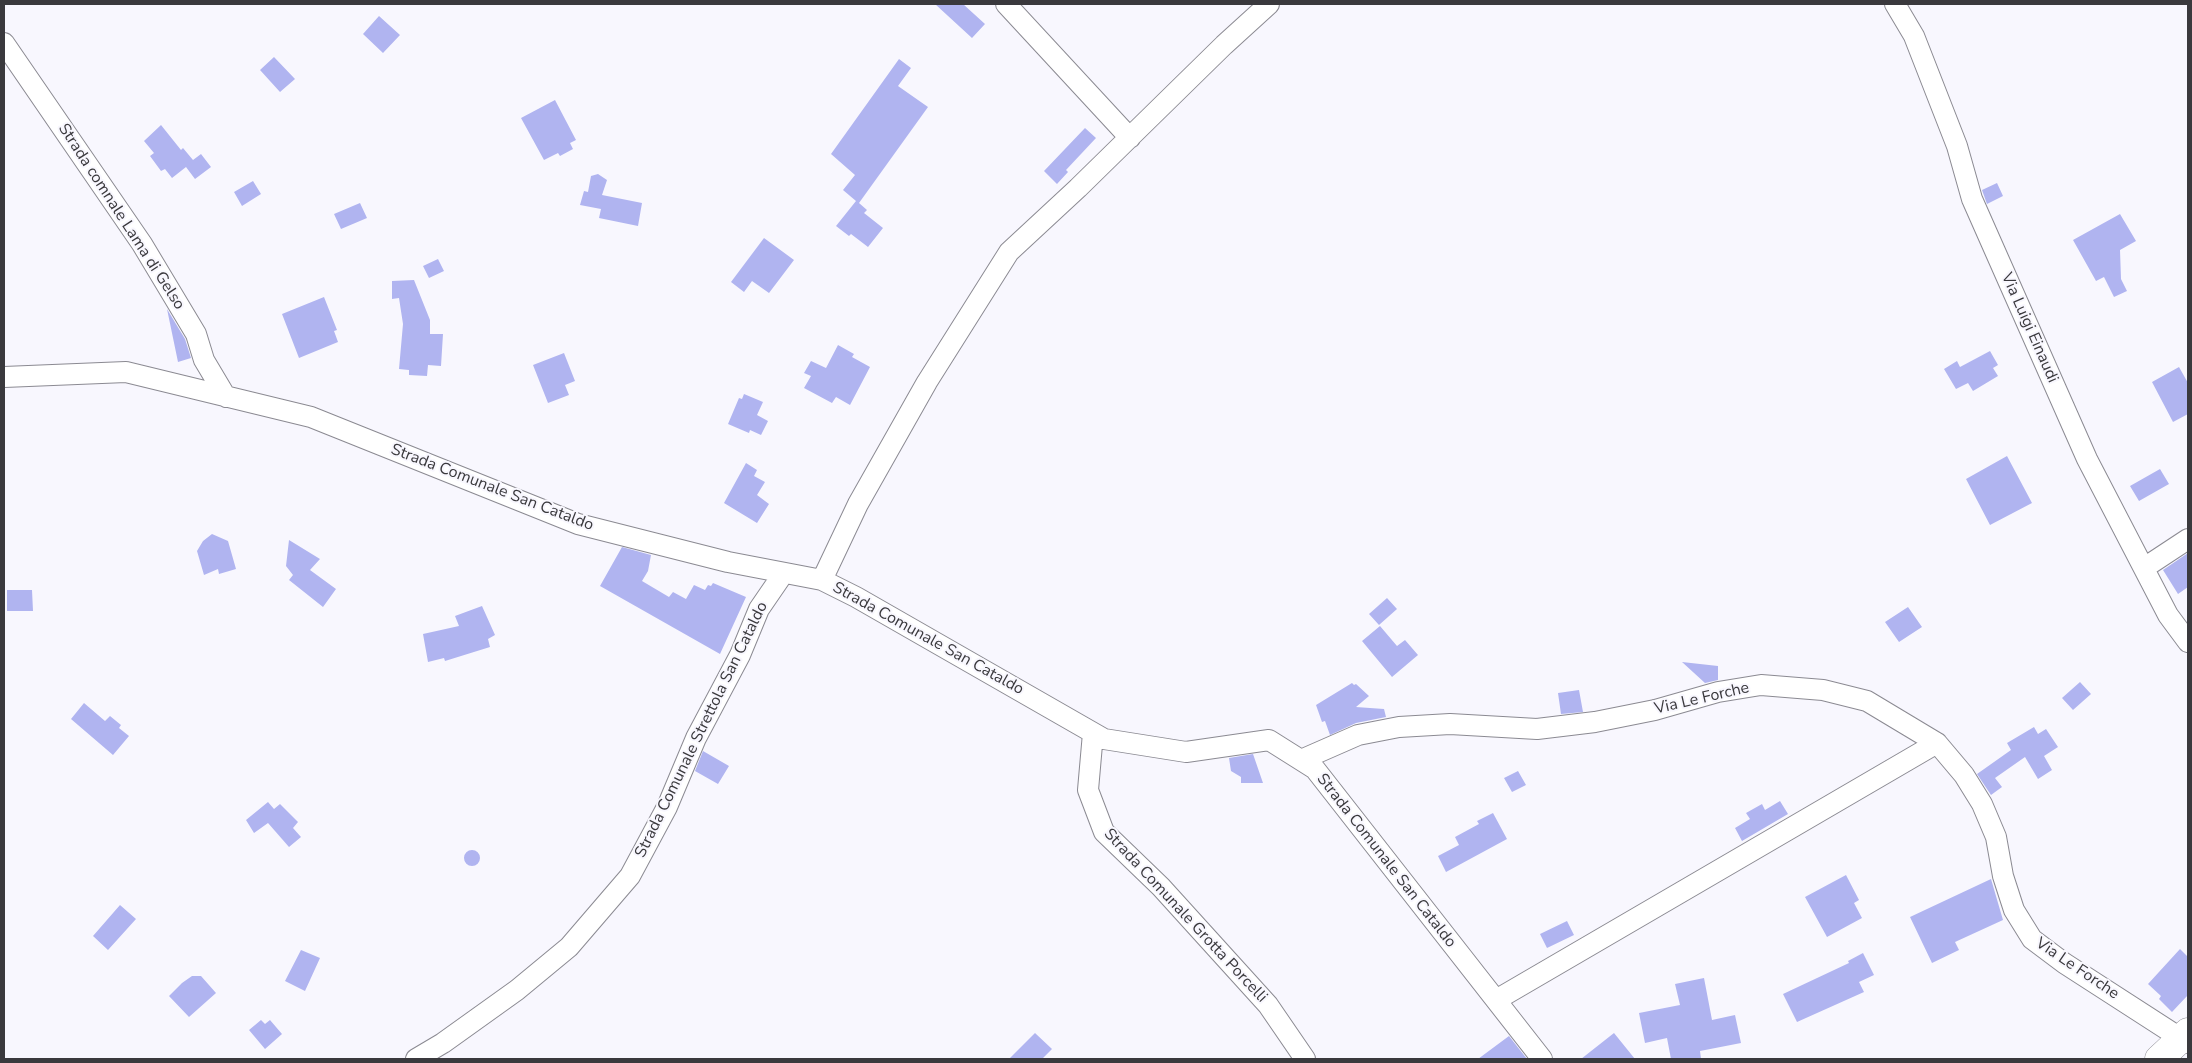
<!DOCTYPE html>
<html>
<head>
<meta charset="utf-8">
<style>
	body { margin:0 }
	#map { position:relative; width:2192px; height:1063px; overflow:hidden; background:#f8f7fe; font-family:"Nunito Sans",sans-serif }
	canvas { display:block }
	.frame { position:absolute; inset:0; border:5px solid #3a393d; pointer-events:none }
</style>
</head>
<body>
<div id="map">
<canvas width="2192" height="1063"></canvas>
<div class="frame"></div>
</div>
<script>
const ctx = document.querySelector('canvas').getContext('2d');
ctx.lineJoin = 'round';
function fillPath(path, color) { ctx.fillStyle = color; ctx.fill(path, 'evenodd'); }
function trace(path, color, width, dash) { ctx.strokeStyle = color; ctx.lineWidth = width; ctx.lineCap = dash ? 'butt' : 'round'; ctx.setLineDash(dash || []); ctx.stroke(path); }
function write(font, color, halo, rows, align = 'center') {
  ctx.font = font + ' "Nunito Sans",sans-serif'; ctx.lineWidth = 4; ctx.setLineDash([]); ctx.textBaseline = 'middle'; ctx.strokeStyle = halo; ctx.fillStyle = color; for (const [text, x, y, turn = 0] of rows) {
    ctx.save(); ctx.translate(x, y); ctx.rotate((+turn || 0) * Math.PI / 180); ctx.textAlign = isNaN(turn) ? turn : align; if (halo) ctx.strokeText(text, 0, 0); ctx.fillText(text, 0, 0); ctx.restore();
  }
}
fillPath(new Path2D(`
	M935,4h28l22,20 -13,14z
	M379,16l21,19 -17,18 -20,-19z
	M274,57l21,22 -15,13 -20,-22z
	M899,59l12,9 -13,18 30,21 -69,96 8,7 -3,3 19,15 -15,19 -17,-13 -2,2 -13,-10 20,-25 -13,-11 12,-15 -24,-21z
	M555,100l21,40 -6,3 3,6 -13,7 -2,-3 -14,7 -23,-42z
	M161,125l20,25 2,-2 10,12 8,-6 10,13 -16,12 -9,-12 -14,11 -7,-9 -4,2 -11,-15 4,-3 -10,-12z
	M1085,128l11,10 -30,32 2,2 -11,12 -13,-13z
	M598,174l9,6 -5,15 40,8 -4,23 -39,-8 2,-9 -21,-4 4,-14 4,1 3,-16z
	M253,181l8,13 -19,12 -8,-14z
	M1997,183l6,13 -16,8 -5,-14z
	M360,203l7,15 -26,11 -7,-15z
	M2120,214l16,27 -16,9 1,29 6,12 -13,6 -10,-20 -8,4 -23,-41z
	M764,238l30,22 -25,33 -17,-12 -8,11 -13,-10z
	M438,259l6,12 -15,7 -6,-12z
	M414,280l16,40v14h13l-2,32 -13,-1 -1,11 -18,-1v-5l-10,-1 4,-45 -4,-26 -7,1v-18z
	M324,297l13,33 -3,1 4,11 -39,16 -17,-44z
	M167,309l18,30 6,19 -13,4z
	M838,345l16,9 -2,3 18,10 -20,38 -14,-8 -4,6 -28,-15 7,-12 -7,-3 7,-12 15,7z
	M1990,351l8,14 -5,3 5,8 -25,15 -5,-8 -12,6 -12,-20 13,-8 3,6z
	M564,353l11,28 -10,4 4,10 -21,8 -15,-38z
	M2179,367l9,16v31l-15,8 -21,-40z
	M744,394l19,8 -6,13 11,6 -7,14 -11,-5 -1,3 -21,-9 11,-26 3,1z
	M2007,456l25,47 -42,22 -24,-46z
	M746,463l11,7 -3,6 11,6 -8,13 12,9 -12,19 -33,-20z
	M2160,469l9,15 -30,17 -9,-15z
	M212,534l16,7 8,28 -17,5 -1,-5 -14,6 -7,-24 6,-10z
	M289,540l31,19 -10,11 26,19 -13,18 -34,-27 4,-5 -7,-9z
	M622,547l29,8 -3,16 -6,10 27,16 4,-5 13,7 8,-14 11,5 3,-5 3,1 2,-3 33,14 -26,57 -120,-68z
	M2188,553v34l-10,7 -15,-24z
	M7,590h25l1,21h-26z
	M1387,598l10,11 -18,16 -10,-11z
	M482,606l13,29 -7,4 2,8 -45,14 -1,-3 -16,4 -5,-28 36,-8 -4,-10z
	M1908,607l14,20 -23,15 -14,-20z
	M1380,626l17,20 8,-6 13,15 -26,22 -30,-36z
	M1682,662l36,4v14l-13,3z
	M2080,682l11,12 -18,16 -11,-12z
	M1352,683l2,2 2,-1 13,12 -13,11 28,2 2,8 -30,6 -26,12 -5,-14 -3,1 -6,-17z
	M1579,690l4,22 -22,2 -3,-21z
	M84,703l21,18 5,-5 11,9 -2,3 10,8 -16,19 -42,-36z
	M2034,727l4,7 8,-5 12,18 -14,9 8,14 -14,9 -13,-22 -30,21 7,9 -11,8 -14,-21 34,-24 -4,-7z
	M703,751l26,15 -11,18 -23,-13z
	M1253,754l10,29h-22v-6l-10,-6 -2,-13z
	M1518,771l8,14 -14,7 -8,-14z
	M1780,801l8,13 -46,27 -7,-13 15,-9 -4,-6 16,-9 3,6z
	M268,802l6,7 6,-5 18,18 -5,6 8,9 -12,10 -21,-24 -14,10 -8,-13z
	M1493,813l14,26 -61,33 -8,-16 21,-11 -4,-8 24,-13 -2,-3z
	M464 858a8 8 0 1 1 16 0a8 8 0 1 1-16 0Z
	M1846,875l13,25 -5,3 8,15 -35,19 -22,-40z
	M1991,879l12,41 -48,22 4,8 -27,13 -22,-46z
	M120,905l16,14 -28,31 -15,-14z
	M1567,921l7,14 -27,13 -7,-14z
	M2180,949l8,8v38l-16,17 -13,-13 2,-3 -13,-12z
	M301,950l19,8 -15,33 -20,-10z
	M1863,953l11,22 -15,7 5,10 -67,30 -14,-28 66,-31 -1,-2z
	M192,976h9l15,17 -27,24 -20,-21 13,-13z
	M1704,978l8,42 23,-5 6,28 -41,8 1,8h-30l-4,-21 -22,5 -6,-30 41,-8 -5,-21z
	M261,1020l4,4 5,-4 12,14 -17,15 -16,-19z
	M1035,1033l17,16 -10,10h-33z
	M1614,1033l21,26h-54z
	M1509,1036l18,23h-49z`), '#b0b4f0');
const street = new Path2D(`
	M1006,4l124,134
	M1895,4l19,32 43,110 15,53 115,260 81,156 20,27
	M4,43l138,201 54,90 8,26 22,37
	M4,377l122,-5 185,45 267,107 150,38 94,18 34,17 248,142 82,13 83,-12 46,29 227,290
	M2144,568l44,-29
	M822,580l36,-76 69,-122 82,-130 69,-64 146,-143 45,-41
	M1093,733l-5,57 16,42 57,55 107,118 37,54
	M1301,760l57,-25 41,-8 51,-3 87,5 58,-7 60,-12 63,-18 43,-7 62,5 44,11 70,42 27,32 18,29 14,33 7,39 11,34 18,29 32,24 124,80
	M1496,1000l441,-257
	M416,1059l27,-16 74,-53 52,-43 61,-71 37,-69 29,-69 44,-83 19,-46 24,-35`);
const secondary = new Path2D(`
	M2159,1059l29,-27`);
trace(street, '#8b8a92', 22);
trace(secondary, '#8b8a92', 29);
trace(street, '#fff', 20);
trace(secondary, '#fff', 28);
write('16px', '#3a393d', '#f8f7fe', [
	["Strada comnale Lama di Gelso",121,217,57],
	["Via Luigi Einaudi",2029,328,66],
	["Strada Comunale San Cataldo",492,488,21],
	["Strada Comunale San Cataldo",928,639,29],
	["Via Le Forche",1702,699,-13],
	["Strada Comunale Strettola San Cataldo",702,730,-64],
	["Strada Comunale San Cataldo",1386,861,52],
	["Strada Comunale Grotta Porcelli",1185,916,47],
	["Via Le Forche",2077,969,34]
]);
</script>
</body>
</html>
